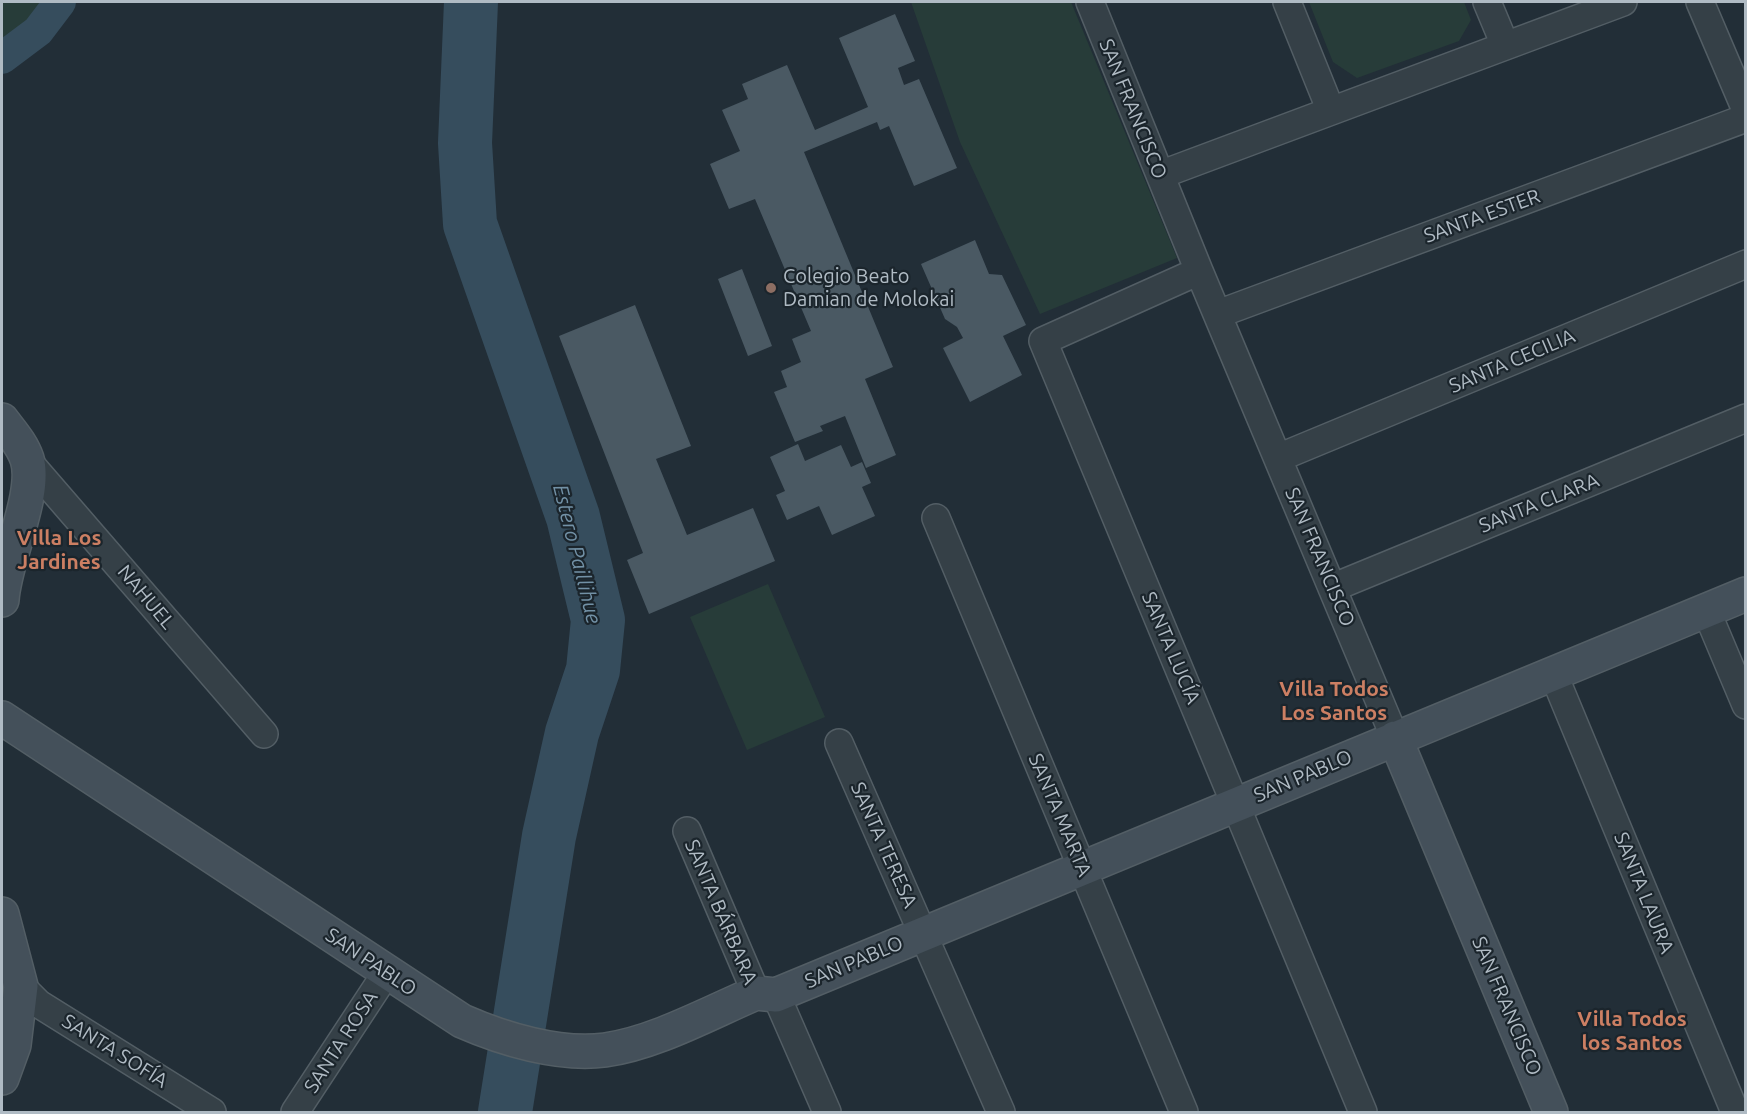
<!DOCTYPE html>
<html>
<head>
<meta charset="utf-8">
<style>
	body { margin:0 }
	#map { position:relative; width:1747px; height:1114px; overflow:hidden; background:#222e37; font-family:Ubuntu,sans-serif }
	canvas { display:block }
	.frame { position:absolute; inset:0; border:3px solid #b0bbc4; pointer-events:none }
</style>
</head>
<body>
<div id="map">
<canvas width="1747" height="1114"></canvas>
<div class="frame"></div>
</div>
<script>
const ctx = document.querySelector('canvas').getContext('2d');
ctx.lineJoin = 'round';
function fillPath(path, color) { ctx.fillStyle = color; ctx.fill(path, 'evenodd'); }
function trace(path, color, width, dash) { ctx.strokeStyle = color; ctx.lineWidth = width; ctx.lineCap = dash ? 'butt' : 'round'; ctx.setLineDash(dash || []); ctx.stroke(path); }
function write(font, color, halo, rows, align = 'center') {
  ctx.font = font + ' Ubuntu,sans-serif'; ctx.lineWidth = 4.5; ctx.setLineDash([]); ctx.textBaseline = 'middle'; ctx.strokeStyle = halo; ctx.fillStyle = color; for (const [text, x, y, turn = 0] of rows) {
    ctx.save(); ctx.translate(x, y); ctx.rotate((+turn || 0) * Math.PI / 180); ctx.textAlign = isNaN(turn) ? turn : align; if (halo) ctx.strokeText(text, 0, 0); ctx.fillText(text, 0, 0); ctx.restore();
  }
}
fillPath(new Path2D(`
	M2,2h55l-55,49z
	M911,2h160l106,256 -137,56 -80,-172z
	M1309,2h155l7,18 -12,21 -102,37 -24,-16z
	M768,584l57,133 -78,33 -57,-133z`), '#273c39');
trace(new Path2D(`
	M2,58l36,-27 22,-29`), '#364d5d', 32);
trace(new Path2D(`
	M471,2l-6,141 5,81 103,293 25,103 -5,50 -21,63 -23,103 -44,276`), '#364d5d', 54);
fillPath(new Path2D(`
	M895,14l20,47 -17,7 6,17 15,-6 38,89 -43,18 -25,-60 -9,4 -3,-8 -73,30 89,215 -28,12 31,76 -30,13 -21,-52 -25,10 3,5 -28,11 -21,-50 13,-5 -6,-16 20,-9 -9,-23 19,-8 -56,-132 -26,10 -19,-45 30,-13 -18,-41 26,-11 -6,-15 45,-19 28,65 53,-23 -29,-69z
	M975,240l14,34 13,1 24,50 -23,11 19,39 -52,27 -27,-54 20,-10 -6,-11 -12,-8 -24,-55z
	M742,269l30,77 -24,10 -30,-77z
	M635,305l56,141 -35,13 31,76 66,-27 22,53 -126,53 -22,-54 16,-7 -84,-217z
	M798,444l7,17 36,-16 10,22 11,-5 9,21 -9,4 13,29 -43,19 -13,-29 -32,14 -11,-25 9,-4 -15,-34z`), '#4a5963');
const street = new Path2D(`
	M1090,2l109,269 196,467
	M1287,2l44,109
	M1487,2l18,43
	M1700,2l46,108
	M1160,175l463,-173
	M1199,271l-156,70 320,771
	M1218,314l528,-196
	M1278,458l468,-194
	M27,460l237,274
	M936,518l248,594
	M1332,588l414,-170
	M1706,610l40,95
	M1553,673l182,439
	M839,743l162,369
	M687,831l69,162
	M21,986l18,18 173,108
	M776,995l51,117
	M295,1112l92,-140`);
const secondary = new Path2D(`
	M2,420c9,12 20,24 25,39 11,34 -23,102 -25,141
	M2,718l460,303c41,18 97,35 143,29 50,-7 104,-37 151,-57l20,2 970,-401
	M1395,738l156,374
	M2,914l19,72 -7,59 -12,33`);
trace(street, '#535e65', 30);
trace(secondary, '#535e65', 36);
trace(street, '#354047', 27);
trace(secondary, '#44505a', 33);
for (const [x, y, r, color] of [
	[771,288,6,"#8d6e63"]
]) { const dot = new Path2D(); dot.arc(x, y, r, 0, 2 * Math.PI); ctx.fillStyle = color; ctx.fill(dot); trace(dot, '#1b252c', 2); }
write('20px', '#b0bbc4', '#1b252c', [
	["SAN FRANCISCO",1133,109,68],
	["SANTA ESTER",1482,216,-20],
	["SANTA CECILIA",1512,361,-23],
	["SANTA CLARA",1539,503,-22],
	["SAN FRANCISCO",1320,557,67],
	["NAHUEL",146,597,50],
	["SANTA LUCÍA",1171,648,67],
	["SAN PABLO",1303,776,-23],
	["SANTA MARTA",1060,815,67],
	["SANTA TERESA",884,845,66],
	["SANTA LAURA",1644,893,68],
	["SANTA BÁRBARA",721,912,67],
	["SAN PABLO",371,962,34],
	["SAN PABLO",854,962,-23],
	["SAN FRANCISCO",1507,1006,67],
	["SANTA ROSA",341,1042,-57],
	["SANTA SOFÍA",115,1051,32]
]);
write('20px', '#b0bbc4', '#1b252c', [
	["Colegio Beato",783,276],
	["Damian de Molokai",783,299]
], 'left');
write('bold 21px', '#cc7f63', '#1b252c', [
	["Villa Los",59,538],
	["Jardines",59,562],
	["Villa Todos",1334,689],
	["Los Santos",1334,713],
	["Villa Todos",1632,1019],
	["los Santos",1632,1043]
]);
write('italic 21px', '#7291a6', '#1b252c', [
	["Estero Paillihue",577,554,76]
]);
</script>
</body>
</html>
